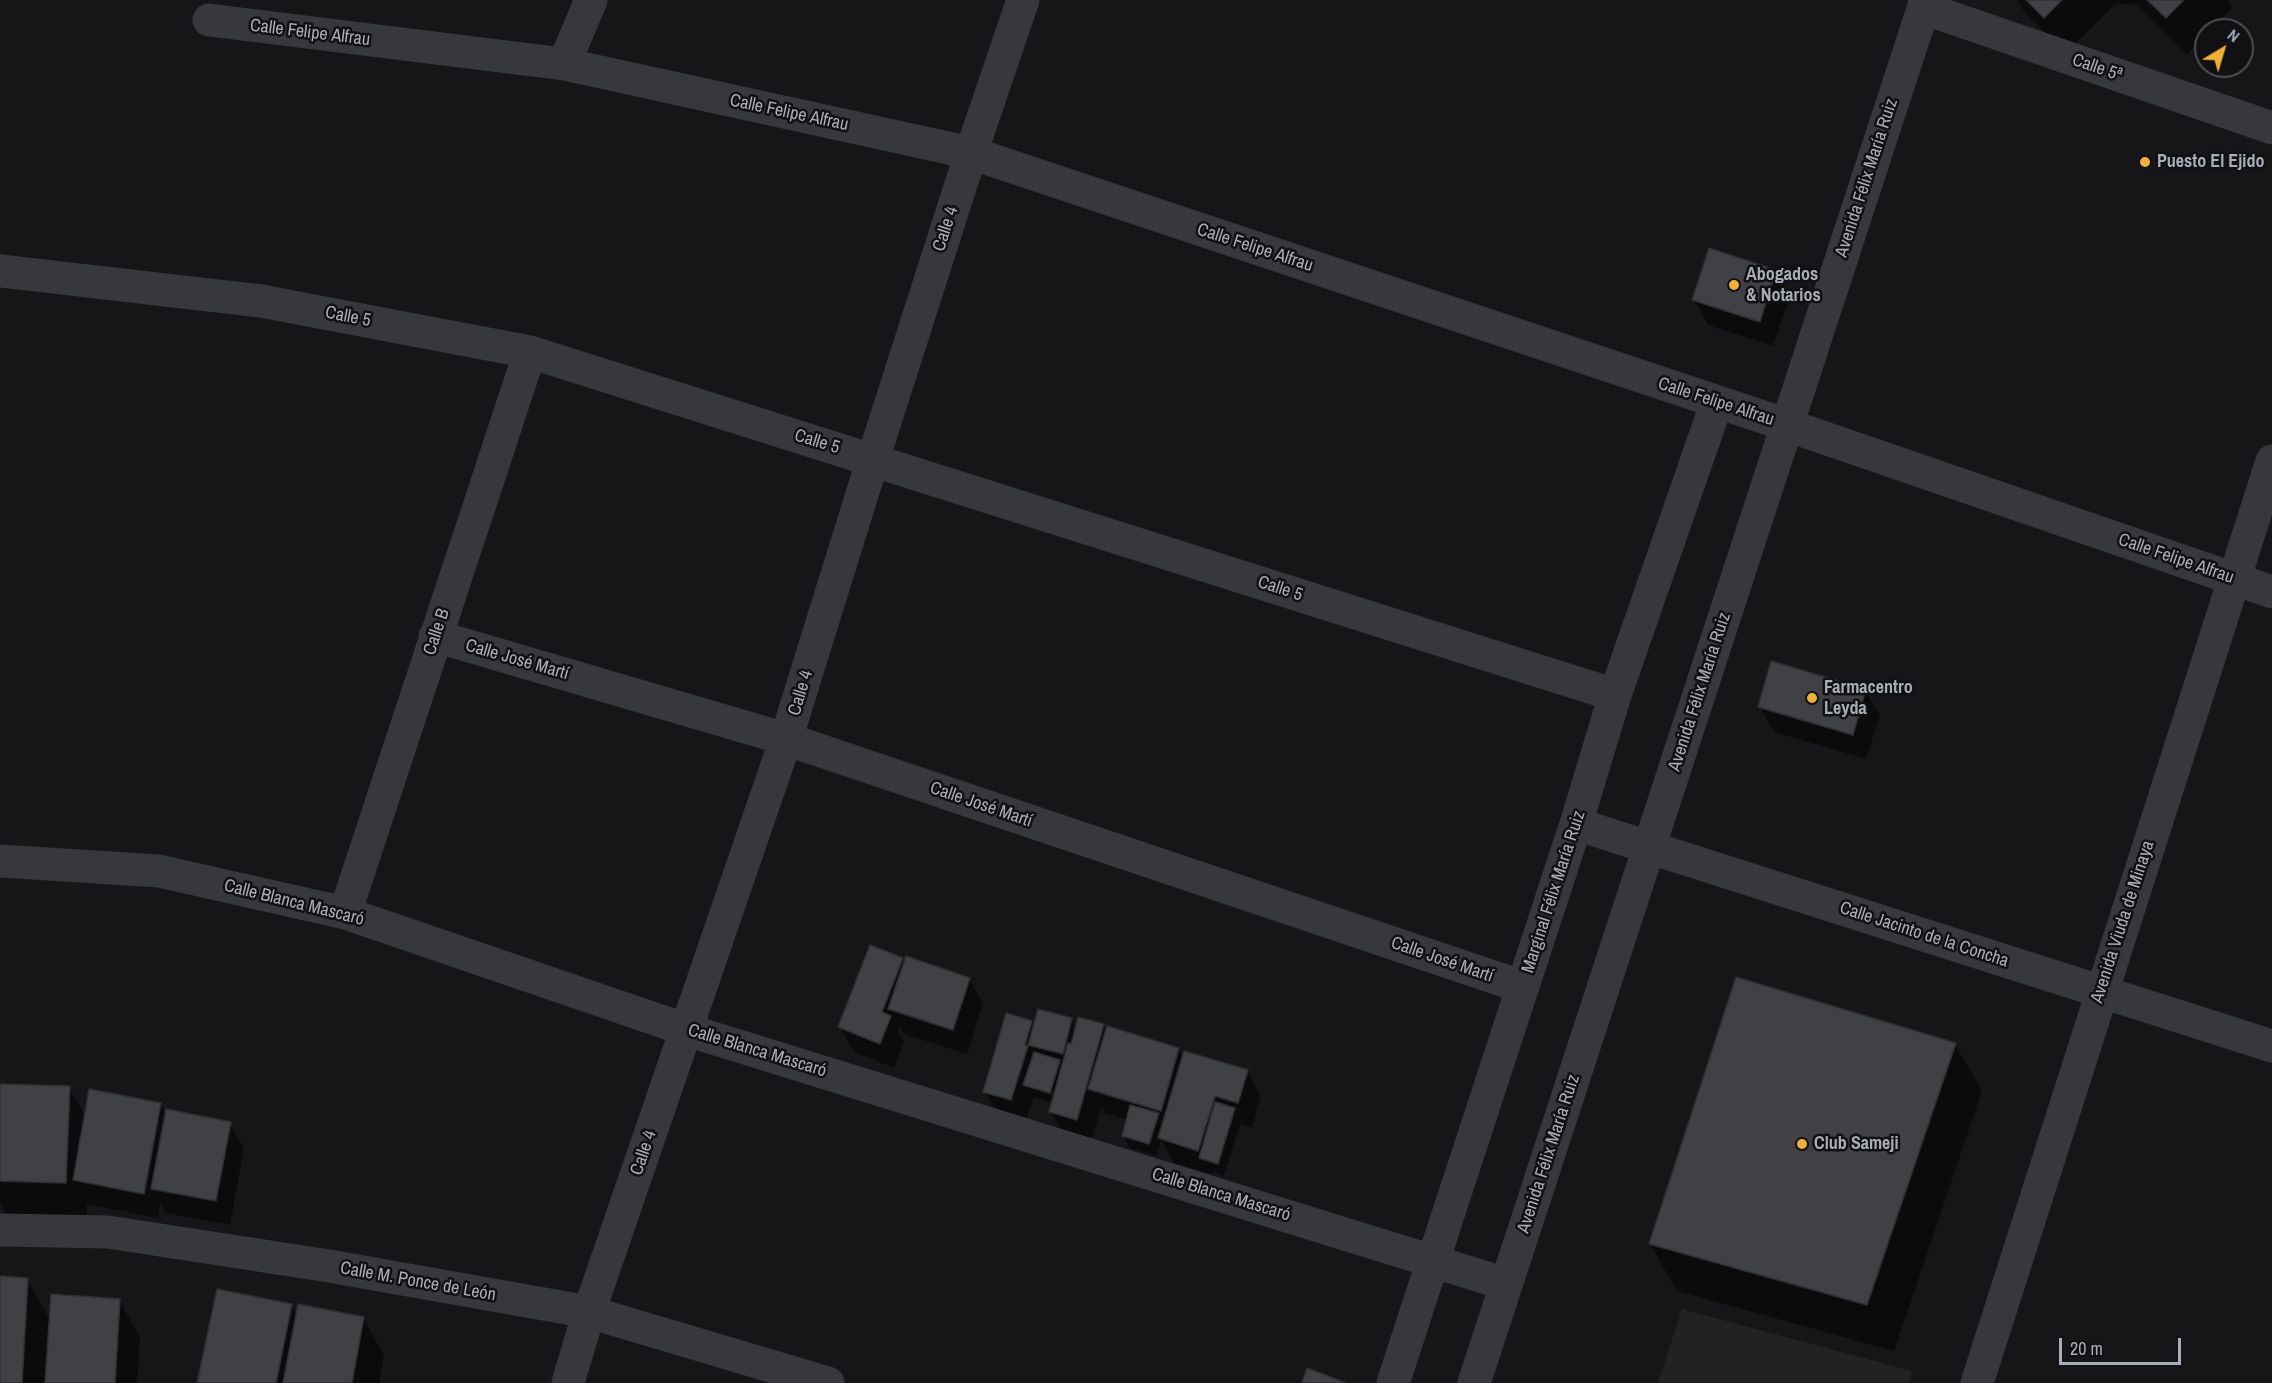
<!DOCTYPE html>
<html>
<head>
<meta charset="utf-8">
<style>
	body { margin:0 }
	#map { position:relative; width:2272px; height:1383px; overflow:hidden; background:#161618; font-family:"Archivo Narrow",sans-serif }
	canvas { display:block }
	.north { position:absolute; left:2194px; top:18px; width:60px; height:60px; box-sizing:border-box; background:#111113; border:2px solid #4d4f55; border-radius:50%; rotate:38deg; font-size:16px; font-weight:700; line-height:24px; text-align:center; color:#a8adb8 }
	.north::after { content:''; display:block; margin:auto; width:21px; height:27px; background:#f2b134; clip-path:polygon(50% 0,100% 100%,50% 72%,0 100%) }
	.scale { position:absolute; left:2059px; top:1338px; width:122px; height:27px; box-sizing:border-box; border:3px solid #a8adb8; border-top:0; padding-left:8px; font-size:18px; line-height:21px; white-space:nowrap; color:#a8adb8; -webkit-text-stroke:4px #111113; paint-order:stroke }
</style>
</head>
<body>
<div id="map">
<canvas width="2272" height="1383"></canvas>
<div class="north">N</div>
<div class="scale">20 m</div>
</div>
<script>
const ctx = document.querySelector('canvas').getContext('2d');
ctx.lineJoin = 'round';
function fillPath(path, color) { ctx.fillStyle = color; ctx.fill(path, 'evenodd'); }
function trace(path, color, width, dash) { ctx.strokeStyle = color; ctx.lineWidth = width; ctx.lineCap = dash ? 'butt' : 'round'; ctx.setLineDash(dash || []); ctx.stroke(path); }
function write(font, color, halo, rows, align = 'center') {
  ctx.font = font + ' "Archivo Narrow",sans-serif'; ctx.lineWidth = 5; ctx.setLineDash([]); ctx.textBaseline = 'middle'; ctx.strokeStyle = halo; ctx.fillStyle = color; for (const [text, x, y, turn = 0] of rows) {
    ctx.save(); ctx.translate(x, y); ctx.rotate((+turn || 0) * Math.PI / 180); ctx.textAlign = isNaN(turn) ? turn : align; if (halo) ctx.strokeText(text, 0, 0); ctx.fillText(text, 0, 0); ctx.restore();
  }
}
fillPath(new Path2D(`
	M1682,1309l230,62 -3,12h-251z`), '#222225');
fillPath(new Path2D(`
	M2017,0h211l4,8 -21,22h-5v5l-19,19 -49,-49 -23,-1 -49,49 -41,-40z
	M1775,272l15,24 -17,50 -65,-21 -14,-25z
	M1865,691l15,24 -14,44 -92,-27 -14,-25z
	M902,959l3,5 64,15 14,24 -16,51 -63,-20 -4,-8 -2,5 6,10 -10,27 -40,-16 -14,-25z
	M1071,1019l5,10 27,-3 4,6 71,17 6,10 63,12 14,25 -9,31 -12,-3 -16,52 -11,-4 -1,2 -38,-11 -13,-23 -5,16 -26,-8 -7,-12 4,-16 -23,-7 -3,-5 -10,35 -26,-7 -15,-25 3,-8 -19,-6 -9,27 -26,-8 -15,-25 47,-69 3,6zM1036,1087l21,7 -1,2 -20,-6z
	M1955,1044l27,47 -88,260 -217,-60 -27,-47z
	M0,1085l69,3 17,29 74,-13 6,11 64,9 14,24 -14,77 -64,-12 -6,-10 -2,15 -71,-14 -1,15 -78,-2 -8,-14z
	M0,1278l27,1 23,41 69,-20 21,37 -3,46h-137z
	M291,1306l6,10 66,2 21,37 -5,28h-180z`), '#0007');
const building = new Path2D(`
	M2026,0h36l-18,18z
	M2147,0h37l-18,18z
	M1709,248l67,22 -16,52 -68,-22z
	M1771,661l95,28 -13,46 -95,-28z
	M870,945l33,13 -21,54 9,4 -11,28 -42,-17z
	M906,956l64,22 -17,52 -65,-21z
	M1736,977l220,66 -89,262 -218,-61z
	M1038,1009l34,9 -9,36 -35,-9z
	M1006,1013l26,8 -7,24 3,1 -17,54 -28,-8z
	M1078,1017l26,7 -27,96 -28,-8 19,-69 3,1z
	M1107,1026l72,22 -18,63 -73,-22z
	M1184,1051l64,19 -10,33 -23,-7 -17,55 -40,-13z
	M1034,1052l26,8 -10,33 -27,-8z
	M0,1084l70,2 -4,97 -66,-2z
	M89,1089l72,14 -17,91 -71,-14z
	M1215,1102l20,6 -17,56 -19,-6z
	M1130,1105l29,8 -10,31 -27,-8z
	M166,1109l65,13 -15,79 -65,-12z
	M0,1276l28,2 -6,105h-22z
	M217,1289l75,15 -16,79h-79z
	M51,1294l69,5 -5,84h-70z
	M298,1304l66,13 -12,66h-69z
	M1307,1368l39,15h-44z`);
fillPath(building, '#404145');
trace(building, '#303034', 1.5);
trace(new Path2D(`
	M1923,8l349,120
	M209,20l355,44 407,89 816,272 485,167
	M564,64l27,-64
	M0,271l261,30 269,51 1085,343
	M435,636l351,103 737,248
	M1576,824l696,222
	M0,861l159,10 186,42 342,117 819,254
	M345,913l185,-561
	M0,1230l108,2 221,34 260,46 239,71
	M568,1383l21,-71 197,-573 87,-280 98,-306 52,-153
	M1393,1383l183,-559 39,-129 102,-293
	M1474,1383l452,-1383
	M1977,1383l295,-922`), '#37383d', 33);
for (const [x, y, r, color] of [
	[2145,162,6,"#f2b134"],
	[1734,285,6,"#f2b134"],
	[1812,698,6,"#f2b134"],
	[1802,1144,6,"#f2b134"]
]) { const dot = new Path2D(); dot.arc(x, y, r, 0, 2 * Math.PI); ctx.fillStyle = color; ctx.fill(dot); trace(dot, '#111113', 2); }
write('18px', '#a8adb8', '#111113', [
	["Calle Felipe Alfrau",310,33,7],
	["Calle 5ª",2097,68,19],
	["Calle Felipe Alfrau",789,113,12],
	["Avenida Félix María Ruiz",1867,178,-72],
	["Calle 4",946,229,-72],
	["Calle Felipe Alfrau",1255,248,18],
	["Calle 5",348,317,11],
	["Calle Felipe Alfrau",1716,402,18],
	["Calle 5",817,442,17],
	["Calle Felipe Alfrau",2176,559,19],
	["Calle 5",1280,589,18],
	["Calle B",437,632,-72],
	["Calle José Martí",517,660,16],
	["Avenida Félix María Ruiz",1700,692,-72],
	["Calle 4",801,693,-73],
	["Calle José Martí",981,805,19],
	["Marginal Félix María Ruiz",1554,892,-72],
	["Calle Blanca Mascaró",294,903,14],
	["Avenida Viuda de Minaya",2123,922,-72],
	["Calle Jacinto de la Concha",1924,935,18],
	["Calle José Martí",1442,960,19],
	["Calle Blanca Mascaró",757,1051,17],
	["Calle 4",644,1153,-71],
	["Avenida Félix María Ruiz",1549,1154,-72],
	["Calle Blanca Mascaró",1221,1195,17],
	["Calle M. Ponce de León",418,1282,10]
]);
write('bold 18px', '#a8adb8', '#111113', [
	["Puesto El Ejido",2157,162],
	["Abogados",1746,275],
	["& Notarios",1746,296],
	["Farmacentro",1824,688],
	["Leyda",1824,709],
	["Club Sameji",1814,1144]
], 'left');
</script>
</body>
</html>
